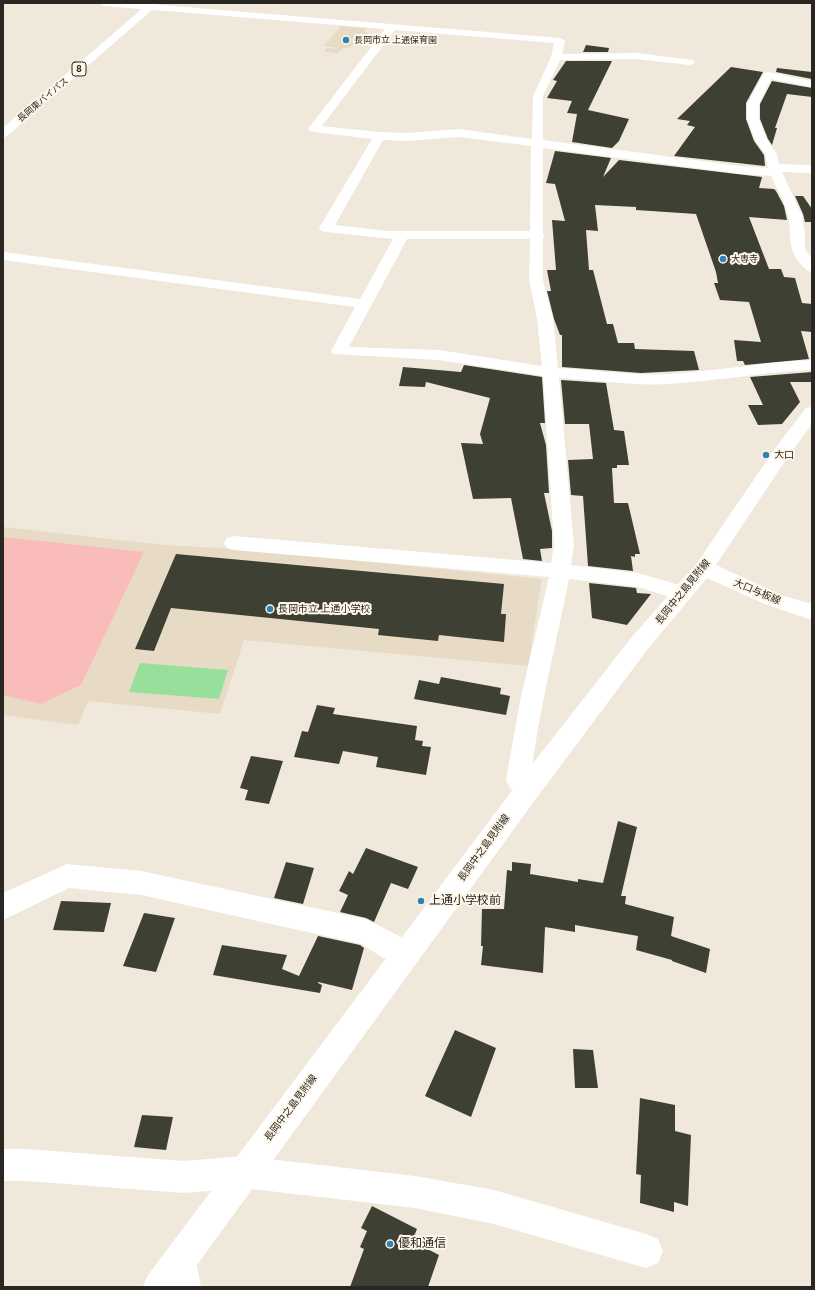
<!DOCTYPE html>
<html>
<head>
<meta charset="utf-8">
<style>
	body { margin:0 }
	#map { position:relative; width:815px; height:1290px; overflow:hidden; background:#f0e8db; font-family:"IBM Plex Sans",sans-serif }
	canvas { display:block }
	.frame { position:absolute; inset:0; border:4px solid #2a2722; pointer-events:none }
</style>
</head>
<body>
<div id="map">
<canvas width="815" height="1290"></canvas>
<div class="frame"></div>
</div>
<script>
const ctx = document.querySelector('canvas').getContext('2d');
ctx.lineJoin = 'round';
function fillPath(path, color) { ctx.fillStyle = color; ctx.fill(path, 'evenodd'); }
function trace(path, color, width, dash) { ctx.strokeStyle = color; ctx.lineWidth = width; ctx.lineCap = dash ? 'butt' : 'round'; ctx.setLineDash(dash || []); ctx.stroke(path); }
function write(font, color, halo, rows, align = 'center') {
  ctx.font = font + ' "IBM Plex Sans","Noto Sans JP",sans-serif'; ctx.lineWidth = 4; ctx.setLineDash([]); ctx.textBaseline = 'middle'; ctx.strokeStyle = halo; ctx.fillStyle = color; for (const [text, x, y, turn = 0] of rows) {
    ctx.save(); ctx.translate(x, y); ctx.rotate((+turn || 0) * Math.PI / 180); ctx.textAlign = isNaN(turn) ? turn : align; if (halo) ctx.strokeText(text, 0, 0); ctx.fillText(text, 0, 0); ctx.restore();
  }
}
fillPath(new Path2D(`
	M341,26l25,2 -2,4h4l-2,3 1,2 -8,1 4,2 -7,1 -7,7h-6l-5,5 -14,-1 3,-4 9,1 1,-1 -13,-2z
	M3,527l161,18 76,4 302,30 -14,87 -284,-26 -24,74 -132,-13 -10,24 -75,-10z`), '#e7dbc6');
fillPath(new Path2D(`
	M3,537l141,15 -63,133 -40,19 -38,-9z`), '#fabbbb');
fillPath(new Path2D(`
	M140,663l88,7 -9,29 -90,-7z`), '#99df9c');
fillPath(new Path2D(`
	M586,45l23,3 -1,4h-25z
	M566,61h46l-24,49 41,9 -10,22 -7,7 -40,-6 5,-28 -10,-1 5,-12 -25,-3 10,-17 -4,-1z
	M731,67l32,5 -17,31v16l8,22 10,14 1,11 -91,-10 21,-29 -8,-2 3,-4 -13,-2z
	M777,68l35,4v7l-36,-7z
	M772,81l40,7v9l-25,-3 -12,34h2l-5,17 -4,-6 -8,-20v-15z
	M555,151l56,7 -8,19 16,-17 143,17 -3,11 15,1 2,2 8,15 3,14 -38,-3 20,52h12l3,8 11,1 7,25 10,1v28l-11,-1 8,28 -64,6 -2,-4h-6l-3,-21 27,2 -12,-40 -29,-2 -6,-17h4l-2,-11 -20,-58 -60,-4v-3l-41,-2 3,26 -12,-1 3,40h4l14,54h6l5,19h16l1,6 59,2 5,19 -58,3 -79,-6v-32h-2l-6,-16 -7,-28h4l-4,-21h9l-4,-50 13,1 -10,-37 -9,-1z
	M795,196h8l9,13v13h-7l-2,-8z
	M464,365l78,12 3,46h-5l6,22 3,48h-5l8,38v17l-12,1 2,12 -19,-2 -12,-61 -38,1 -12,-56 22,1 -3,-10 10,-36 -64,-16 -1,5 -26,-1 4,-19 58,5z
	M812,372v10h-22l10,20 -18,22 -24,1 -10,-20h15l-13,-28z
	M561,380l45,3 8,47 10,1 5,34h-12v3h-5l2,35h14l12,51h-5v3l-4,-1 2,15 -45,-5 -5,-70 -12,-1 -3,-35 25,-1 -4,-35h-24z
	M176,554l328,30 -3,30h5l-2,28 -65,-7 -1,6 -60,-6 1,-6 -208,-21 -17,43 -19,-2z
	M589,583l47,5 1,5 14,1 -24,31 -35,-7z
	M441,677l60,11 -1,6 10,2 -4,19 -92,-16 5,-19 20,4z
	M317,705l18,3 -2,6 84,12 -2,14 8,1 -1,5 9,1 -5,28 -50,-8 2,-10 -35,-6 -4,13 -45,-7 8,-26 6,1z
	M251,756l32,5 -14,43 -24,-4 3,-10 -8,-2z
	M618,821l19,6 -16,69h5l-1,8 49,13 -3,19 39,13 -4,24 -34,-12v-1l-36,-10 2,-14 -63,-11v7l-30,-5 -2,46 -62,-8 2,-19h-2l1,-37h22l3,-39 5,1v-9l19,2 -1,10 48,8v-3l25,4z
	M366,848l52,19 -10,22 -17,-6 -17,39 -8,-4 -26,-6 8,-17 -9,-4 10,-20 4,3z
	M286,862l28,6 -11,36 -29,-6z
	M61,901l50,2 -7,29 -51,-2z
	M144,913l31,5 -19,54 -33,-6z
	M318,936l42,9 4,3 -12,42 -34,-8v1l4,2 -2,8 -107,-18 9,-30 65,10 -5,14 17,7z
	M455,1030l41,18 -25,69 -46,-21z
	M573,1049l20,1 5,38h-23z
	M640,1098l35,7v26l16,4 -3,71 -14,-4v10l-34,-9 1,-28 -5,-1z
	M142,1115l31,2 -7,33 -32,-3z
	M372,1206l45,23 -5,12 27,14 -11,32h-78l14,-38 -4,-2 7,-16 -6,-3z`), '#3e4034');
fillPath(new Path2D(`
	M99,3h38l423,35 5,3 -3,13 75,-1 56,7 1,2 -1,2 -4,1 -52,-6 -77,1 -17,36v44l198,26 27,2 -3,-14 -10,-14 -8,-21v-15l17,-31 4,-1 44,9v6l-41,-8 -12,25v15l8,21 10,14 2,10 33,1v8l-30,-1 20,43 3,20v14l7,10v13c-6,-1 -8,-4 -12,-9 -13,-13 -8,-30 -12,-47 -3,-14 -11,-27 -17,-40l-30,-2 -198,-26v85l2,2 -2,2v43l10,39 5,49c37,2 74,8 111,6 48,-3 95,-12 143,-14v10c-48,2 -95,11 -143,14 -36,2 -74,-4 -110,-6l15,167 -3,20 67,8 52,15 3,5 -3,5 -7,3 -45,-14 -69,-8c-13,66 -30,130 -38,196l7,5 3,8 -3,8c-15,5 -26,-2 -32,-16l14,-79 29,-124 -315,-27 -7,-2 -3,-5 3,-5 7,-2 317,27 3,-18 -11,-169 -104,-16 -106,-6 -2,-3 24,-44 -352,-47v-8l357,47 33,-60 -67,-7 -5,-1 -2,-3 53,-89 -58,-7 -4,-1 -2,-2 77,-100 -281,-23zM395,30l159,13 -3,14 -18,39 -1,43 -73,-10 -54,4 -26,-1 -57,-6zM459,137l72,9 -1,85h-142l-53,-6 48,-85 22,1zM407,239h123l-1,41 8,39 5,47 -103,-16 -90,-3z
	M67,864l74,7 225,48 41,21 7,7 4,10 -4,10 -10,4 -10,-4 -7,-7 -26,-16 -220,-49 -72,-7 -66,32v-27z
	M3,1149h23l158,12 59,-5 172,20 79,14 152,44 12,5 5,12 -5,12 -12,5 -152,-44 -79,-16 -172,-20 -59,5 -158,-12h-23z
	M179,1244l12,5 5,12 5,26h-34l-5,-26 5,-12z`), '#fff');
fillPath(new Path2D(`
	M812,407v17l-23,31 -73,110 65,30 31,9v16l-45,-15 -60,-27 -60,72 -109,146 -357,491h-38l5,-12 372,-495 111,-142 66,-75 79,-116 30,-39z`), '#fff');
fillPath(new Path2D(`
	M149,3h11l-153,133 -4,2v-10z`), '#fff');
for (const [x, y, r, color] of [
	[346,40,4,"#3282b4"],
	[723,259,4,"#3282b4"],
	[766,455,4,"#3282b4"],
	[270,609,4,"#3282b4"],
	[421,901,4,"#3282b4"],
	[390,1244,4,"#3282b4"]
]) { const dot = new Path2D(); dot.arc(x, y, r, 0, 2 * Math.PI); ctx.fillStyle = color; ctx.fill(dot); trace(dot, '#fef6e8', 1.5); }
write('9px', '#2a2722', '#fef6e8', [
	["長岡市立 上通保育園",354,40],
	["大専寺",731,259]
], 'left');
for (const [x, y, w] of [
	[79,69,14]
]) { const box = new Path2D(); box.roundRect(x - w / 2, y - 7, w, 14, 3); ctx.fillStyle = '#fef6e8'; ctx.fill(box); trace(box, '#2a2722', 1); }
write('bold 9px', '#2a2722', null, [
	["8",79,69]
]);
write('9px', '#2a2722', '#fef6e8', [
	["長岡東バイパス",43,100,-40]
]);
write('10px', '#2a2722', '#fef6e8', [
	["大口",774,455],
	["長岡市立 上通小学校",278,609]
], 'left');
write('10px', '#2a2722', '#fef6e8', [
	["長岡中之島見附線",683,592,-51],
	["大口与板線",757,592,23],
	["長岡中之島見附線",484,848,-54],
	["長岡中之島見附線",291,1108,-53]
]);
write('12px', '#2a2722', '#fef6e8', [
	["上通小学校前",429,901],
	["優和通信",398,1244]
], 'left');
</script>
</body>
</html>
